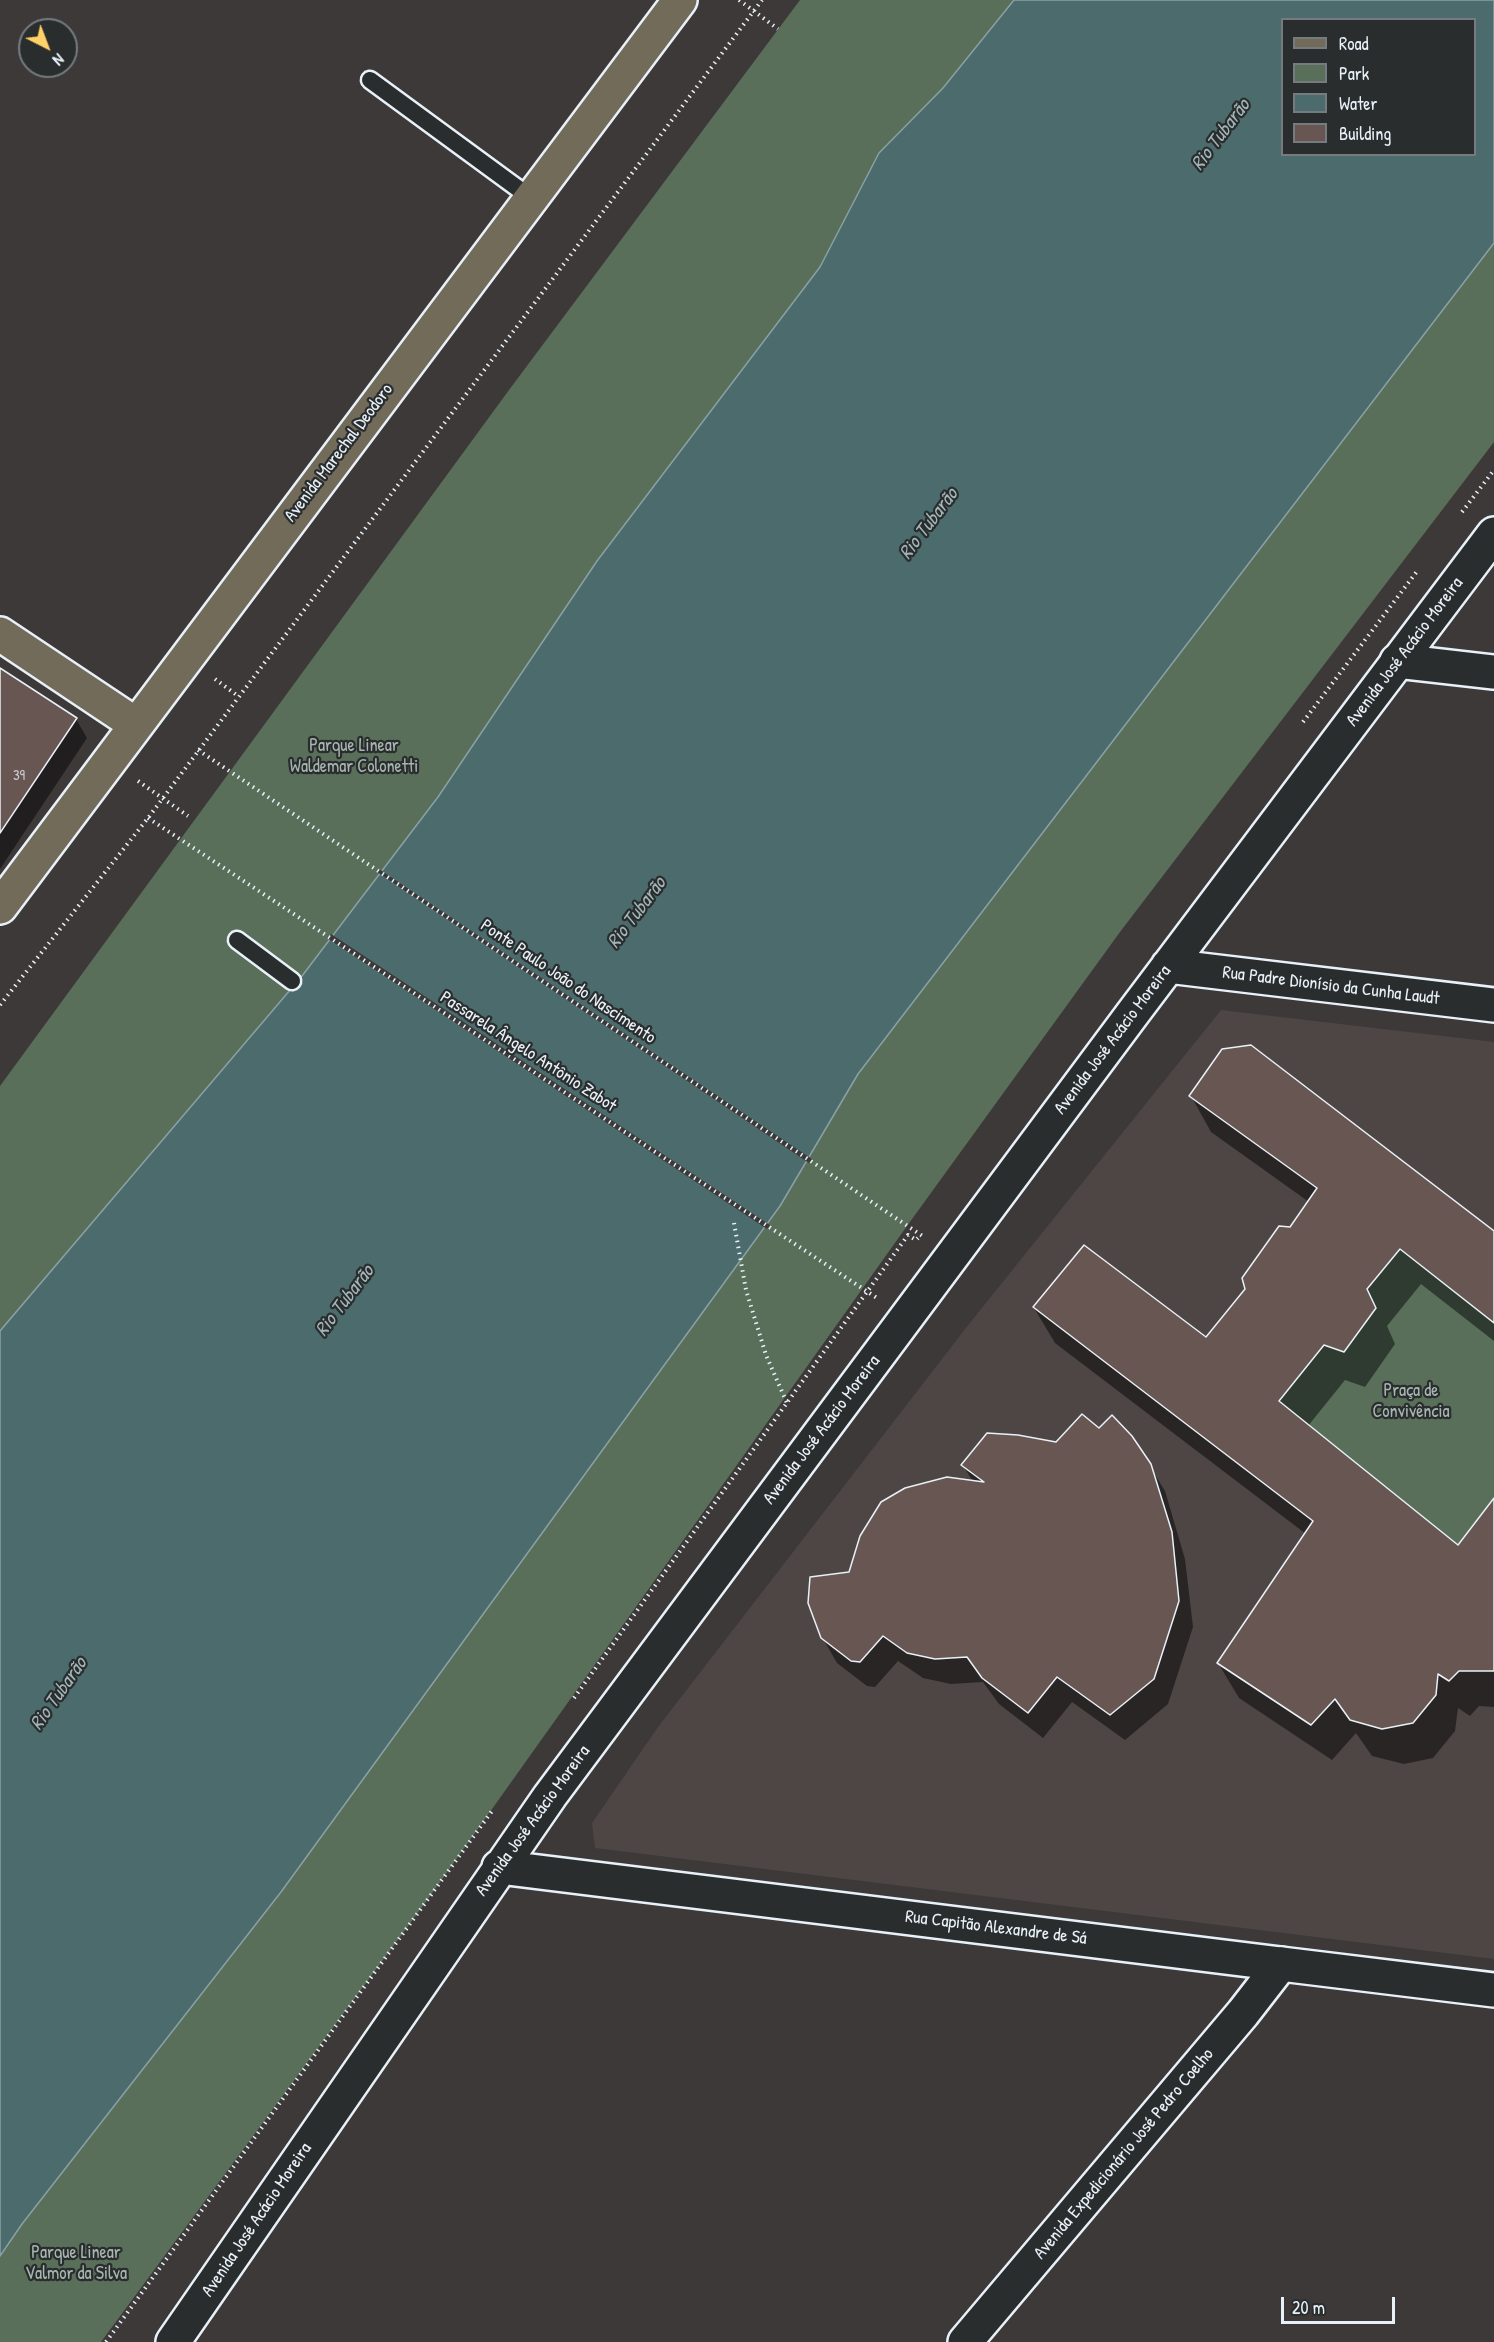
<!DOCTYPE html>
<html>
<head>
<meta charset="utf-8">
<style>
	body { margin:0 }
	#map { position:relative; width:1494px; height:2342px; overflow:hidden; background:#3d3939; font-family:"Patrick Hand",sans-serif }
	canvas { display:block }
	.legend { position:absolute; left:1281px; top:18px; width:195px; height:138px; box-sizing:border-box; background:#2a2d2e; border:2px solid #767b7f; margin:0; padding:8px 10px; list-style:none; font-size:18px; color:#e8f1f8 }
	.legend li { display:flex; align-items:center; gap:12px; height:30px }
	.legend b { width:30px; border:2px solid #767b7f }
	.north { position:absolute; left:18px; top:18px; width:60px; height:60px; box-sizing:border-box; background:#2a2d2e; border:2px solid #767b7f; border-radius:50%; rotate:138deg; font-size:16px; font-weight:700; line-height:24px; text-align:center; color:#e8f1f8 }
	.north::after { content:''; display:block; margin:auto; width:21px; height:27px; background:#ffd166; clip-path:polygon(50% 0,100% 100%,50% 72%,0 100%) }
	.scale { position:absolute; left:1281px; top:2297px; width:114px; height:27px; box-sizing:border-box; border:3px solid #e8f1f8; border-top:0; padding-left:8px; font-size:18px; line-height:21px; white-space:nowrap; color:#e8f1f8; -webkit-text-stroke:4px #2a2d2e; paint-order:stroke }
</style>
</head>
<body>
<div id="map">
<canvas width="1494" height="2342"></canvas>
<ul class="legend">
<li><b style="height:8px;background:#726b5a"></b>Road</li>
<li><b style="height:16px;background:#596f5a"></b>Park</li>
<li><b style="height:16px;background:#4c6b6d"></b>Water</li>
<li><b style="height:16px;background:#685652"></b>Building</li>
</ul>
<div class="north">N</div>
<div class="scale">20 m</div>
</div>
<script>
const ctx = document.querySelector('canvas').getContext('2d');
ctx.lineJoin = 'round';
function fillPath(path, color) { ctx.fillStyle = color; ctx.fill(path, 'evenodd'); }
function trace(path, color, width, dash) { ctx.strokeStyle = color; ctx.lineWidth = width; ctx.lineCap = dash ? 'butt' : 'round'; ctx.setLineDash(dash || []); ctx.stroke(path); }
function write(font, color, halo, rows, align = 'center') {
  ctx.font = font + ' "Patrick Hand",sans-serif'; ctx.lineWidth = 4.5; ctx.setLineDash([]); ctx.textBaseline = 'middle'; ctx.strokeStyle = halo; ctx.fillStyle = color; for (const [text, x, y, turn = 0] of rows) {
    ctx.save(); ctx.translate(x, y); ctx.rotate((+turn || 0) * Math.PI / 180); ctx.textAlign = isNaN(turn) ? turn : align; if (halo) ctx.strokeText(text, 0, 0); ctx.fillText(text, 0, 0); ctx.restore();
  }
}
fillPath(new Path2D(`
	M1221,1010l273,32v917l-899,-111 -3,-25 66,-96 311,-403z`), '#4d4644');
fillPath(new Path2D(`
	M800,0h214l-71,88 -64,65 -59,114 -223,294 -159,236 -136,179 -302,355v-245l509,-696z
	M1494,243v199l-374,490 -213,294 -479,673 -327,443h-101v-86l22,-32 259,-332 499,-686 78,-132z
	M1400,1249l94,74v175l-36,47 -179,-144 45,-56 20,7 32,-44 -9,-19z`), '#596f5a');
const water = new Path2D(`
	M1014,0h480v243l-636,831 -78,132 -499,686 -259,332 -22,32v-925l302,-355 136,-179 159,-236 223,-294 59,-114 64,-65zM1282,20h192v134h-192z`);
fillPath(water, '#4c6b6d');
trace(water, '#8aa1a5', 1.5);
fillPath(new Path2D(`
	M379,869l433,290 -3,4 -432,-291z
	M331,934l439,291 -3,4 -440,-291z`), '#3d3939');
fillPath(new Path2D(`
	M0,669l76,50 11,19 -87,131z
	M1191,1096l303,137v108l-73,-57 -34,42 8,18 -30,43 -20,-7 -37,46 150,121 36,-46v206l-15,-1 -9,10 -12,-8 -3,23 -22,27 -29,6 -32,-8 -16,-23 -24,27 -93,-62 -21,-35 88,-129 -251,-191 -21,-35 172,31 41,-50 62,-87 -98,-70z
	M963,1465h186l16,26 20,68 8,68 -25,77 -43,36 -53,-38 -29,36 -44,-34 -16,-22 -32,2 -28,-6 -25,-17 -23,26 -8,-1 -30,-23 -15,-26 28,-63 123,-92z`), '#0007');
const building = new Path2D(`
	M0,668l77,50 -77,115z
	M1251,1045l243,186v92l-94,-74 -33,40 9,19 -32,44 -20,-7 -45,56 179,144 36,-47v173h-35l-10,10 -11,-7 -2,21 -23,28 -31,6 -32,-9 -15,-21 -24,26 -94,-62 96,-142 -280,-214 51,-62 122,92 39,-48 -3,-11 37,-52 11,1 27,-39 -128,-92 33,-47z
	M1082,1414l17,14 13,-13 20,21 19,28 21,68 7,69 -25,78 -44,36 -53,-38 -29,36 -46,-35 -15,-21 -32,2 -28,-6 -24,-17 -23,26 -9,-1 -30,-23 -13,-35 2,-26 39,-5 11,-36 21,-34 24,-14 42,-11 37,5 -23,-17 26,-32 31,2 38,7z`);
fillPath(building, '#685652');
trace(building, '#e8f1f8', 1.5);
const lane = new Path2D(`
	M370,80l161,118
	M237,940l55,41`);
const street = new Path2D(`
	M1397,661l97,11
	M1281,1964l213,26`);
const secondary = new Path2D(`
	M1168,966l326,39
	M499,1867l782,97
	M173,2342l377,-546 583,-783 361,-479
	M965,2342l278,-329 38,-49`);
const primary = new Path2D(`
	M0,634l135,90
	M0,907l680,-907`);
trace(lane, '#e8f1f8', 21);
trace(street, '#e8f1f8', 38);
trace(secondary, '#e8f1f8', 38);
trace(primary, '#e8f1f8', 38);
trace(new Path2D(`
	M739,0l39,29
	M1462,512l32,-42
	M215,679l23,17
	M1303,722l115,-152
	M198,750l726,487
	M138,781l50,35
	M148,818l729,480
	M0,1005l148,-187 614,-818
	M734,1223l12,67 20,65 21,48
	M574,1698l334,-463 8,5 2,-2
	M106,2342l386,-531`), '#e8f1f8', 4, [1.5, 4.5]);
trace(lane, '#2a2d2e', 16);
trace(street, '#2a2d2e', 33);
trace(secondary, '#2a2d2e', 33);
trace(primary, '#726b5a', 33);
write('15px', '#c8cace', null, [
	["39",19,776]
]);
write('18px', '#e8f1f8', '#2a2d2e', [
	["Avenida Marechal Deodoro",339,453,-53],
	["Avenida José Acácio Moreira",1405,652,-53],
	["Ponte Paulo João do Nascimento",568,982,34],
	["Rua Padre Dionísio da Cunha Laudt",1331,986,7],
	["Avenida José Acácio Moreira",1113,1040,-53],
	["Passarela Ângelo Antônio Zabot",528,1052,33],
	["Avenida José Acácio Moreira",822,1430,-53],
	["Avenida José Acácio Moreira",533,1821,-54],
	["Rua Capitão Alexandre de Sá",996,1928,7],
	["Avenida Expedicionário José Pedro Coelho",1124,2154,-50],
	["Avenida José Acácio Moreira",257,2220,-56]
]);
write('18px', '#a8b6b1', '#2a2d2e', [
	["Parque Linear",354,746],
	["Waldemar Colonetti",354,767],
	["Praça de",1411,1391],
	["Convivência",1411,1412],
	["Parque Linear",76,2253],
	["Valmor da Silva",76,2274]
]);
write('italic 20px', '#a2b5b9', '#2a2d2e', [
	["Rio Tubarão",1221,135,-53],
	["Rio Tubarão",929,524,-53],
	["Rio Tubarão",637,913,-53],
	["Rio Tubarão",345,1301,-53],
	["Rio Tubarão",59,1694,-55]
]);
</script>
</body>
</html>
